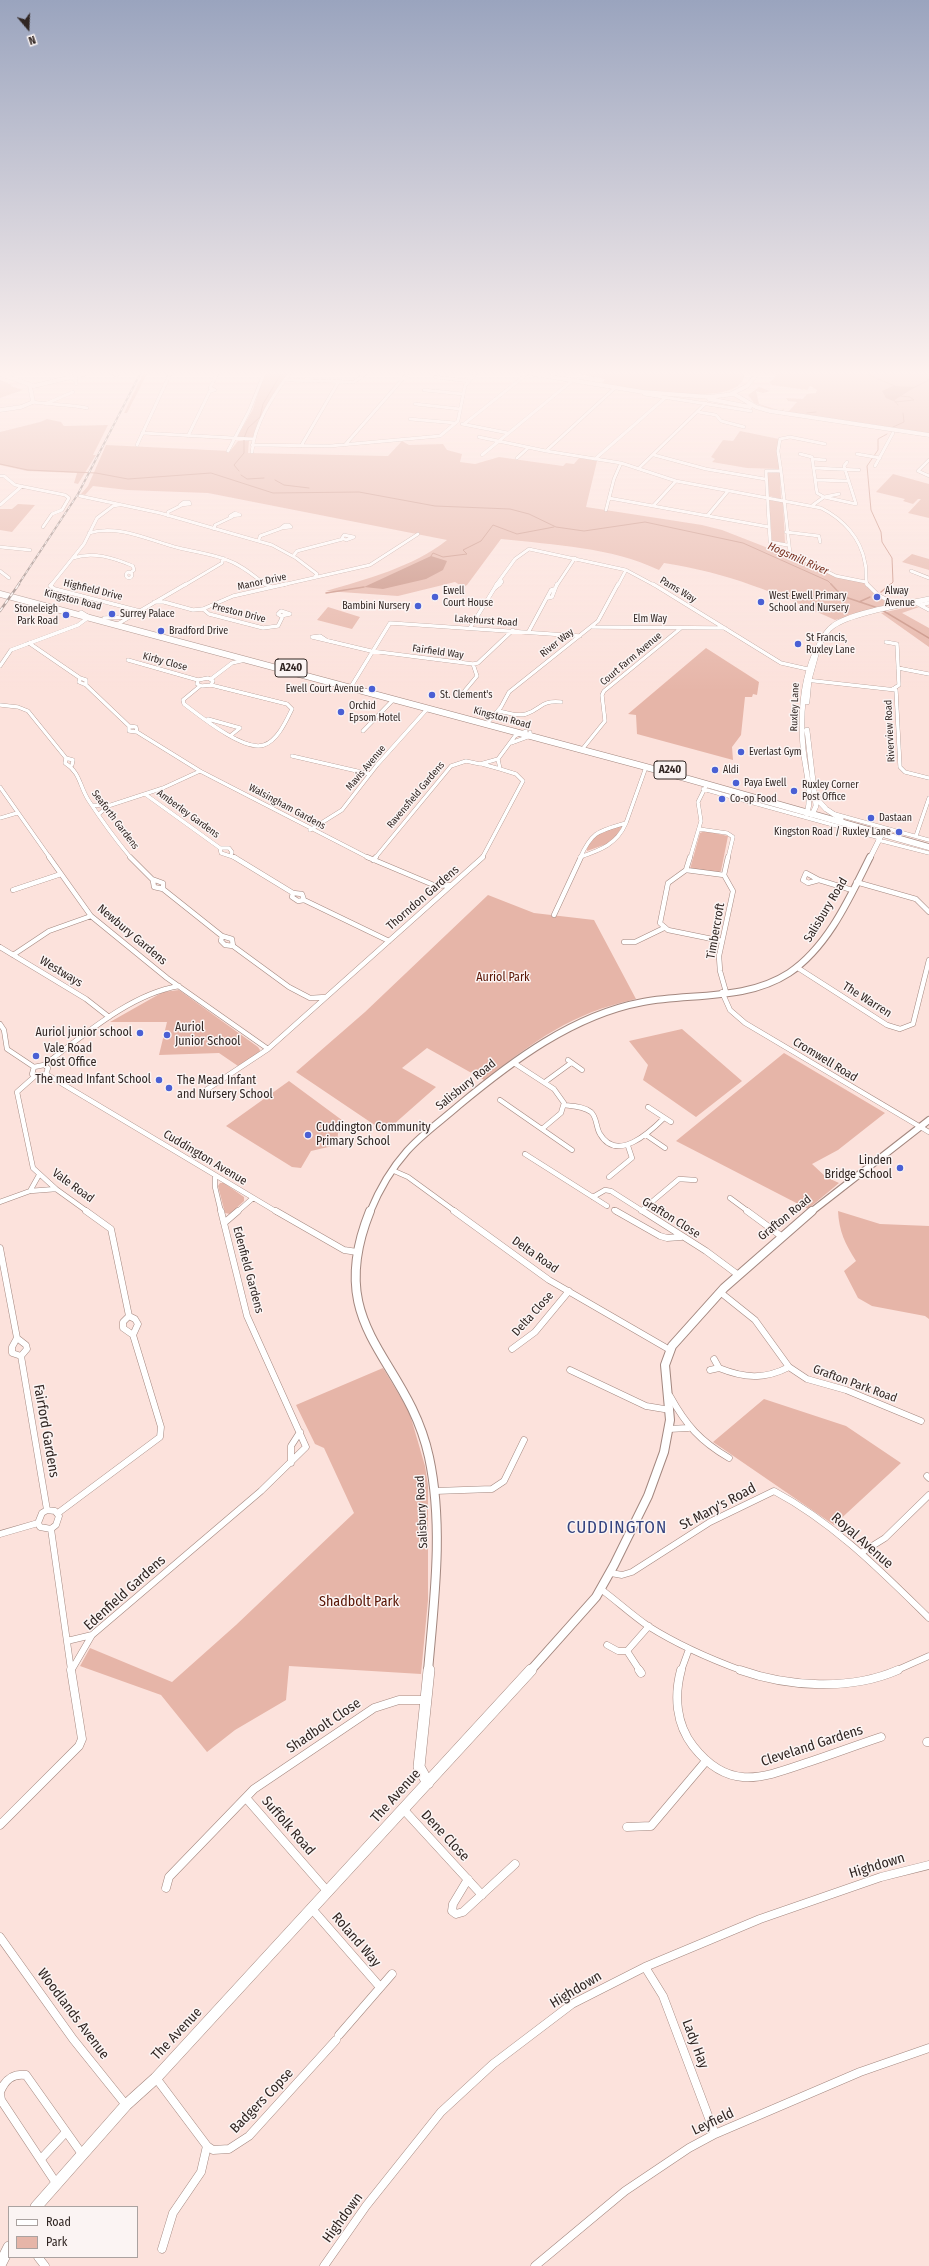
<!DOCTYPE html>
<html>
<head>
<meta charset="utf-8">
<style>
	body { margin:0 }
	#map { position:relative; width:929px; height:2266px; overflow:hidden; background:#fce2dc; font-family:"Fira Sans Condensed",sans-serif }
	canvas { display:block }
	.legend { position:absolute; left:8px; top:2206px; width:130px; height:52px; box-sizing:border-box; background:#fbf4f3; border:1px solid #aaa2a0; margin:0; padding:5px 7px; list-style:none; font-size:12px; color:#312623 }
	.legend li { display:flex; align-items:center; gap:8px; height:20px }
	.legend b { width:20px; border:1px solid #aaa2a0 }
	.north { position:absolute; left:8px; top:8px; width:40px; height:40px; -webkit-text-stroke:3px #fbf4f3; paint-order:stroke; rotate:161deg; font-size:11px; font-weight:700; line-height:16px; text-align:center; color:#312623 }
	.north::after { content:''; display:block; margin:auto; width:14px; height:18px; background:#312623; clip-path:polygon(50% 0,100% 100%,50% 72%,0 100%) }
</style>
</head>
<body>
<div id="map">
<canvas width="929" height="2266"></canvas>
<ul class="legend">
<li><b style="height:5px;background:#fff"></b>Road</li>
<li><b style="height:11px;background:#e6b5a8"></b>Park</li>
</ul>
<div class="north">N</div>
</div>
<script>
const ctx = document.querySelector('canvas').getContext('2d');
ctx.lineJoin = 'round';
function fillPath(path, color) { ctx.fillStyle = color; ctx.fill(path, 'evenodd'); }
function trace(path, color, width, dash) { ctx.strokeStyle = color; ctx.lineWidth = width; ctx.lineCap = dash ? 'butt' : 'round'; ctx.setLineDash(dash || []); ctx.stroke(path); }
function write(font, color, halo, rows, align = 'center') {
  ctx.font = font + ' "Fira Sans Condensed",sans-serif'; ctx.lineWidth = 3; ctx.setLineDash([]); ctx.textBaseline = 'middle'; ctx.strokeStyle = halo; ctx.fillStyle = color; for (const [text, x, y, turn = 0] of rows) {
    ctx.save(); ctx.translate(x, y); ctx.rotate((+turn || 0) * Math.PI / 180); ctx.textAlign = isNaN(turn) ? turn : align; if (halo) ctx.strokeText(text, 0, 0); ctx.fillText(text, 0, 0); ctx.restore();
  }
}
fillPath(new Path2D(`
	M143,374h4l-20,39h-3z
	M264,374h23l-22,34 -11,29h-17l16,-28z
	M578,374h166c1,36 -117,14 -143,10l4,-5z
	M773,374h156v59l-159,-24 -16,-6 -6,-8 11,-8 11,4 -7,2 -7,-2 3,13 22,7 3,-3 -1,3 5,1 9,-10 -9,-1 -2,-3 17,1 4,-5 9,-1 1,-3 -7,-4 -3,4 -35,-5 -3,-2 8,-8z
	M0,380l12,5 -2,1 13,4 -23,8z
	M47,419l14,3 3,4 44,-1 -15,30h3l-18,29 -4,-1 3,-10 -50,-2 -27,-6v-33l40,-10z
	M740,431l39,8v30l-32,-1 -35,-6 3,-3 -4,-2 12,-17 10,1z
	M238,441h11l-1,12 140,3 14,-15 7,4 34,-1 4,6 15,4 -2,8 15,2 24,-7 64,9 3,-3 8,1 5,-6 18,3 -11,46 116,18 20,5 59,23 56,24 26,5 9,10 18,13 -55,15c-59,-27 -106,-47 -171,-57l-5,7c-49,-23 -104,-25 -158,-31l-34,46 -4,2 -8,-5 -57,14 -72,-5c41,-12 87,-24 121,-51l-239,-47 -81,-3 -34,-4 -8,9 -4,-1 7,-8 18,-41 124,6z
	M777,472l3,1 1,26 -12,-3 -2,-23z
	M893,474l36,10v34l-21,-5 13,-14h-3l-5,5 -10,-3 2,-2 -29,-7z
	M769,500l14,2 2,41 -13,-1z
	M18,504l17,1 -23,27 -12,-2v-21h12z
	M912,554l17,5v11l-27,-8z
	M913,606l6,1 -17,6 27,15v19l-48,-34z
	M328,607l32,10 -8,12 -35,-9z
	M706,648l53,34 -2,13 -4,-1 -1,3h-7l-4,38 -9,12 1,13 -96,-26 -1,-19 -8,-1z
	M618,827h4l-10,15 -25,9c0,-16 18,-20 31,-24z
	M705,831l23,5 -7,35 -4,2 -27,-4 10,-36z
	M488,895l46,18 60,7 42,79c-67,15 -99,41 -152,81l-57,-32 -25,20 34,19 -51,45 -89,-60 69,-60z
	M179,990l79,57 2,3 -1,3 -21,13 -19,-13 -60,2 8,-33h-57l53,-30z
	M682,1029l60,52 -46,36 -53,-37 5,-15 -19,-24z
	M784,1053l101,60 -47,37 -26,14 14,13 13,6 -31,26 -132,-68z
	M289,1081l65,48 -16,4 -1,12 -26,6 -10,17 -9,-1 -66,-41z
	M220,1183h4l20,14v4l-14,13 -5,-1 -7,-27z
	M838,1211l42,13 49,2v93l-4,-3 -53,-10 -14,-8 -14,-27 12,-10c-11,-17 -17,-30 -18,-50z
	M383,1368l26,43 16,55 3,20v114l-7,74 -132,-8 -3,34 -51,30 -28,22 -46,-57 -81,-29 10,-18 82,34 64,-57 118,-112 -30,-65 -9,-4 -19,-39z
	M764,1399l82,27 55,37 -67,62 -121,-83z`), '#e6b5a8');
fillPath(new Path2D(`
	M893,386l22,1 -22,14 -7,-3 -4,-7z
	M431,556l16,5 -4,9 -17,9 -43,10 -19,-2z`), '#c68d7e');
trace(new Path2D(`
	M866,374l29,12
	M924,383l5,-4
	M913,388l10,-5
	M894,400l4,5
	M895,402l19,-2 -4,-3 -9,-1
	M807,413l9,-1
	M893,427l11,-5 -1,-9
	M887,434l-9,5v11l-11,16 4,44 10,22 1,10 10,16 1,24 -3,3
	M0,464l28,6 68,3 32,6 83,-6 62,20 86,-1 76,14 75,3 19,5 27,13 28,4 61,-9 98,21 85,38 4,4
	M239,471l-5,-6 10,-12v-15l4,-10 12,-11 3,-13 18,-30
	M241,475l6,4 17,-1
	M275,480l9,5 25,3
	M431,556l2,-3 10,4 24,-3 -4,-4 18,-9 12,-16 24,9 37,-7`), '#c68d7e', 1);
trace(new Path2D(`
	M831,584l11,12 36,12
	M881,592l10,-8
	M326,593l38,-6
	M859,602l11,-5
	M882,610l47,28`), '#c68d7e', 1.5);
const streetFar4 = new Path2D(`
	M114,374l3,2
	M70,377l6,4v3
	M435,377l34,4
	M286,380l68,2 11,-8
	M210,388l7,-14
	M424,390l39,4
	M644,394l107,17
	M33,402c19,3 36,2 54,6
	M45,404l28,-12
	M415,404l45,5
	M698,412l18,3 5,6 23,6
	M410,419l45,4
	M462,424l46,9
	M464,424l63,-50
	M142,433l111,6
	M188,436l22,-45 5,-1 -4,-2
	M479,437l67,14 75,12 55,18 145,27c22,11 40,30 44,55 2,7 0,15 2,22
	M137,445l33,-71
	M252,445l78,1 110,-10 18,-15 7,-35 10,-12
	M345,445l62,-71
	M301,446l38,-65
	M228,451l21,-40 15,-37
	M546,451l70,-64
	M252,452c2,-28 21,-56 37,-78
	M800,454l12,3 5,36 7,4 -11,8
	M857,454l23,4
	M482,455l91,-75
	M654,455l52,14 59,10
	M517,458l11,-10
	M595,459l70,-61
	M813,459l12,1
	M929,460l-11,11 11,5
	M875,466l18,-33
	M814,468l45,2
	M638,469l68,-66
	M781,471l-3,-20 2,-12 10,-2 35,7
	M0,476h4l11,9 50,10 4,3 -7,12 -10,4 -9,13
	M816,480l31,1
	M80,496l80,17 112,32 24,13 21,16 -3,4
	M824,497l32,7 -12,-38 3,-4
	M824,497l15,-3
	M609,498l160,29
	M184,502h5l1,2 -10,1z
	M0,505l22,-19
	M653,506l23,-25
	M606,510l8,-31 7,-16
	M235,513l5,2 -10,1z
	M168,516v-4l14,-7
	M707,516l21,-25
	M285,525h4l2,2 -10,1z
	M214,529l1,-4 17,-8
	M786,532l33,4 1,6
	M89,533c30,-9 61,8 90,15 16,4 33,6 48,12 15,5 27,16 39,25
	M344,535l10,2 -8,3 -4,-2z
	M259,540l1,-4 22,-8
	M787,545l-17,-3 -4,-71h15l9,82 46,23 30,6
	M0,547l30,3
	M294,555l3,-4 46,-12
	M73,558c20,-7 41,0 60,8l1,4 -4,3
	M0,571l9,7
	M911,571l18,7
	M126 575a3 3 0 1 1 6 0a3 3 0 1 1-6 0Z
	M51,585l33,-41 13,-26 16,-12 6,-1
	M185,585l37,-22 1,-5
	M282,585l88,-20 48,-31
	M496,585l19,-26 14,-10 97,21 28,15
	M499,585l3,-3 -1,-2
	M557,585l18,-27
	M618,585l8,-15`);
const streetFar3 = new Path2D(`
	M52,584l-2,2 5,3 85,22
	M265,584l7,3
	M653,584l128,79 31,7
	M867,584l11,11 21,11
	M494,589l3,-5
	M548,598l4,-1 5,-13
	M154,602h10l29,8 10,-1 30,-13 53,-12
	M916,603l13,7
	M920,605l9,-2
	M203,609l6,5 54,14 15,-2 5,-10
	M281,611l9,3 -9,2 -3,-2z
	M104,618l24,-1
	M116,625l70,-41
	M592,627l133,1
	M470,628l24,-39 6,-5
	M529,631l22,-41 3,-1
	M326,640l-6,-4 -8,1 59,14 102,13 5,-1 35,-33
	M886,642l11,2 2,41 -6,4
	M29,643l51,35 6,2v5
	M128,660l70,20
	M0,666l11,-16 67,-25 11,-8 -8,-5
	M898,668l31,6
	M80,678l-1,4 7,3 43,41v5l8,1 63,39 169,87
	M208,678l5,3 -2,4 -9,1 -5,-2 1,-4z
	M211,679l21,-16 13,-3
	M806,680l90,10 4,77 5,5 24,6
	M352,685l38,-62 190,13
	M200,686l-17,14 1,4c16,12 60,48 80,41 14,-5 22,-24 28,-36l-5,-5 -76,-19
	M462,694l15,-18 -4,-12
	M0,705l18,2 10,4 38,47 7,2 -1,5
	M498,711c9,1 19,6 28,3 16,-5 14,-14 35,-12
	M208,719l32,9 -10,8
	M489,721l12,-14 8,-15 89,-71 20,-37
	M129,726l7,1 1,5
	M363,731l31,-32
	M511,743l19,-7v-4
	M584,747l21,-26 -3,-26 2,-4 77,-63
	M292,756l78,18
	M66,758l-1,5c16,10 14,23 24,38 13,20 27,39 42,57
	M482,764l18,5
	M0,787l50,71
	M703,789l177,49
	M145,794l75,54 1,5 15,5
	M92,805l16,1
	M99,814l9,-8 55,-18 37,-17
	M835,814l94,26
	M0,818l17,-5
	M699,829l28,4 6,4 -5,21
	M310,830l32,-20 35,-45 51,-57
	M916,836l13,-38
	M878,840l51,13
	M220,848h9l3,4 -1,3
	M580,857c21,-7 37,-13 46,-34
	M375,858l76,-92 15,-5 14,3 18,-5
	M482,858l41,-77 -7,-7 -16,-5 -2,-10 17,-23 11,-5
	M580,858c12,-27 19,-27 46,-35l20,-56
	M690,858l11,-37 -3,-19 9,-18`);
const streetFar2 = new Path2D(`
	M49,857l42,59 76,62 101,71
	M130,857l22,22 11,4v6
	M234,857l59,36 9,1 2,6
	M367,857l69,29 15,-1
	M690,857l-4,13 38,5 9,16 -14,65 1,15 6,21
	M373,860l3,-3
	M686,870l-18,13 -8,40 8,7 54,11
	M806,873l13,7 -11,3 -5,-3z
	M724,875l4,-18
	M819,880l33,10
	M153,881l1,6 9,2 59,47 10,3 1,7
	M856,882l60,17 13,13
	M13,890l48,-16
	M293,893l-1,4 6,4 6,-1 85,41
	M554,915l27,-58
	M222,936l-1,5 4,4 8,1 56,41 21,11 16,-1
	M624,942h11l29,-14
	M0,947l86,52 23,18
	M13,955l36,-24 42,-15
	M798,968l89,57 13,4 13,-5 16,-64
	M722,992l8,18 15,13 184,109
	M0,1024l4,6 3,19 27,18
	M568,1060l14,10
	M514,1063l40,26 10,14 -3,10 -19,16
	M44,1065c39,-29 86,-71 135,-79
	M44,1065l4,3 -2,6 -8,2 -6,-2 2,-7z
	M46,1074l231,138
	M35,1076l-18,16 16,76 23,21 32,23
	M545,1082l26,-19
	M206,1090l62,-41 215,-192
	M500,1100l72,50
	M564,1105c9,1 19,1 27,7 6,5 5,16 9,22 17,29 50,-2 64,-16
	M648,1107l23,15
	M646,1135l19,13
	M525,1154l82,52
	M392,1170l16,7 48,35
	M215,1176v11l6,25
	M609,1177l23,-19 -4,-12
	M30,1191l9,-16
	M593,1197l12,-7 6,1 33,21
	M730,1198l19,14
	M0,1202l30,-11 26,-2
	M614,1210l3,2
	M641,1211l38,-32 16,1
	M237,1212l16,-14`);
const streetFar1 = new Path2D(`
	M86,1211l25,18 18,87
	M276,1211l68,39 13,2
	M454,1211l95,69 121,70
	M616,1211l44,25 7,2 14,-1
	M643,1211l63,40 31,23
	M747,1211l34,25
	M224,1223l14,-12
	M0,1248l17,90 -5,9v6l9,3
	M720,1292l35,28 34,47 18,12 39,11 75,31
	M129,1316l-6,6v6l10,7
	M129,1316l6,3 3,5 -5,11
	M17,1338l9,7 1,4 -6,7 26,154
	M512,1349l23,-17 34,-41
	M714,1359l5,9c25,10 45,12 70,-1
	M570,1370l76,36 24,4
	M710,1370l9,-2
	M670,1396c16,29 30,45 59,62
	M669,1429l19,-1
	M291,1463v-17l9,-14
	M927,1476l2,2
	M435,1491l57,-2 12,-8 20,-41
	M47,1510l8,1 4,5 -3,9 -5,4 -11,-2 -2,-4 4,-10z
	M58,1513l102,-76 1,-10 -28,-92
	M51,1529l20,141
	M0,1534l38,-11
	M861,1553l24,-15 44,-43
	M611,1573l11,2 10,-3 78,-50 64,-31c60,32 107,80 155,127
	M602,1590c16,12 30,25 46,36 30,19 62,33 95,45
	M67,1641l25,-6
	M607,1645l11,6h9
	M71,1671l21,-36 169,-144 45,-44 -59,-131 -26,-105
	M640,1671l-13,-20 22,-25
	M681,1671l8,-22
	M895,1671l34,-15`);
const street = new Path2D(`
	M639,1670l2,3
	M681,1670c-7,26 -5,54 12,76 36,46 69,32 116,16 24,-8 48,-17 72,-25
	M740,1670c48,17 110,21 158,0
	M927,1742h2
	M246,1798l82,94
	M404,1810l78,85
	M0,1825l79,-79 3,-7 -11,-69
	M627,1827l24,-1 55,-65
	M468,1879l-15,25 -1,7 4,3 7,-2 52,-48
	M166,1888l3,-11 85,-88 120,-81 25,-8h27
	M312,1909l68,78
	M0,1937l73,102 53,66
	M645,1967l18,29 52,138
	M339,2035l53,-61
	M156,2078l51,68 6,4 16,-1 20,-13 87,-96
	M0,2092c5,-12 12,-19 26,-17l56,79
	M0,2094l1,6 55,83
	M41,2159l25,-27
	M162,2249l11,-36 28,-41 6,-26
	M38,2257l7,9
	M324,2266l42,-60 75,-94 52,-48 79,-60 73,-37 115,-48 121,-42 48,-12
	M535,2266l90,-75 64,-43 26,-14 145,-62 69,-24`);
const secondaryFar4 = new Path2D(`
	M0,374l34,12 50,-12
	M534,374l109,18 66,5 25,-3 22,13 14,4 159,24
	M731,394l16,-8 9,-11
	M709,399l41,8
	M0,410l21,-3 12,-5 -3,-16`);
const secondaryFar3 = new Path2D(`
	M807,702l2,-22 8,-29
	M807,730l9,76 -4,9
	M816,798l10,11 15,10
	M807,814c6,-21 -2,-44 -4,-66 -3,-35 -1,-71 16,-103 3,-6 8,-15 14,-19 17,-13 73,-22 96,-27
	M870,858l12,-24`);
const secondaryFar2 = new Path2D(`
	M370,1212c9,-22 21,-43 37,-61 15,-17 34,-30 51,-45 54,-45 115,-91 185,-104 48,-9 103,-1 146,-29 39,-26 61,-76 81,-116
	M811,1212l118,-92`);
const secondaryFar1 = new Path2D(`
	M370,1211c-48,119 37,145 59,246 15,70 5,144 -1,214
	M530,1671l66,-74 18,-32 34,-69 16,-44 6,-32 -5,-55 7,-19 52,-58 88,-77`);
const secondary = new Path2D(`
	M428,1783l-9,-16 10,-97
	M36,2207l90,-102 30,-27 375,-408
	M0,2265l9,-18`);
const highway = new Path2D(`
	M0,594l646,173 283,80`);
trace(streetFar4, '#a3877f', 3.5);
trace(streetFar3, '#a3877f', 4);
trace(streetFar2, '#a3877f', 5.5);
trace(streetFar1, '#a3877f', 7);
trace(street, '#a3877f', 9);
trace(secondaryFar4, '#a3877f', 4.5);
trace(secondaryFar3, '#a3877f', 5.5);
trace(secondaryFar2, '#a3877f', 8);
trace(secondaryFar1, '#a3877f', 10);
trace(secondary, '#a3877f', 12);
trace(highway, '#a3877f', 7);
trace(streetFar4, '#fff', 3);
trace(streetFar3, '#fff', 3.5);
trace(streetFar2, '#fff', 4.5);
trace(streetFar1, '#fff', 6);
trace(street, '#fff', 8);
trace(secondaryFar4, '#fff', 4);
trace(secondaryFar3, '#fff', 5);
trace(secondaryFar2, '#fff', 6);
trace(secondaryFar1, '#fff', 8);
trace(secondary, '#fff', 11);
trace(highway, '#fff', 6);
const railFar1 = new Path2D(`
	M18,585l60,-91 62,-120`);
const rail = new Path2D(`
	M0,611l19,-27`);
trace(railFar1, '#96847f', 2);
trace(rail, '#96847f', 2.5);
trace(railFar1, '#fbf4f3', 1, [3.5]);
trace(rail, '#fbf4f3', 1.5, [4.5]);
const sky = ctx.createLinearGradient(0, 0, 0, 691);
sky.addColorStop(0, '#9aa4be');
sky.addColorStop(0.54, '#fef2ef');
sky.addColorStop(1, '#fef2ef00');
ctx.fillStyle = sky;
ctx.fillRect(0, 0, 929, 691);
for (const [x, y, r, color] of [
	[435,597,4,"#4a60d4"],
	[877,597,4,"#4a60d4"],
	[761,602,4,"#4a60d4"],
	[418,606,4,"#4a60d4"],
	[112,614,4,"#4a60d4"],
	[66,615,4,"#4a60d4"],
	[161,631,4,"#4a60d4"],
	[798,644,4,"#4a60d4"],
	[372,689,4,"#4a60d4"],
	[432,695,4,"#4a60d4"],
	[341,712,4,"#4a60d4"],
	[741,752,4,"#4a60d4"],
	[715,770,4,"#4a60d4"],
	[736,783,4,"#4a60d4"],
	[794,791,4,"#4a60d4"],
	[722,799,4,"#4a60d4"],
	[871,818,4,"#4a60d4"],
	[899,832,4,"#4a60d4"],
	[140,1033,4,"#4a60d4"],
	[167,1035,4,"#4a60d4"],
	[36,1056,4,"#4a60d4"],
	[159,1080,4,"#4a60d4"],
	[169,1088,4,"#4a60d4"],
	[308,1135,4,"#4a60d4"],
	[900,1168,4,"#4a60d4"]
]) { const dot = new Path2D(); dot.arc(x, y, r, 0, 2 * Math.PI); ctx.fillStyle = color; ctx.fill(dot); trace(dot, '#fbf4f3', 1.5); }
write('10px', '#312623', '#fbf4f3', [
	["Manor Drive",262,582,-12],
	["Highfield Drive",93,590,14],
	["Pams Way",678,590,31],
	["Kingston Road",73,600,14],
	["Preston Drive",239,613,14],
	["Elm Way",650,619],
	["Lakehurst Road",486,621,4],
	["River Way",557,643,-38],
	["Fairfield Way",438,652,8],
	["Court Farm Avenue",631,659,-40],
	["Kirby Close",165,662,15],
	["Ruxley Lane",795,707,-88],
	["Kingston Road",502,718,15],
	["Riverview Road",890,731,-93],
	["Mavis Avenue",366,768,-50],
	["Ravensfield Gardens",416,795,-50],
	["Walsingham Gardens",287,807,28],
	["Amberley Gardens",188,814,36],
	["Seaforth Gardens",115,820,53]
]);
write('10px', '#312623', '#fbf4f3', [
	["Ewell",443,591],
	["Court House",443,603],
	["Alway",885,591],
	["Avenue",885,603],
	["West Ewell Primary",769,596],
	["School and Nursery",769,608],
	["Bambini Nursery",410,606,"right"],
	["Stoneleigh",58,609,"right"],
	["Park Road",58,621,"right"],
	["Surrey Palace",120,614],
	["Bradford Drive",169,631],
	["St Francis,",806,638],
	["Ruxley Lane",806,650],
	["Ewell Court Avenue",364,689,"right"],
	["St. Clement's",440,695],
	["Orchid",349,706],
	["Epsom Hotel",349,718],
	["Everlast Gym",749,752],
	["Aldi",723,770],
	["Paya Ewell",744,783],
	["Ruxley Corner",802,785],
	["Post Office",802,797],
	["Co-op Food",730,799],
	["Dastaan",879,818],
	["Kingston Road / Ruxley Lane",891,832,"right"]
], 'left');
write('italic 11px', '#783120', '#fbf4f3', [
	["Hogsmill River",798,559,24]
]);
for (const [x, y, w] of [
	[291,668,32],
	[670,770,32]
]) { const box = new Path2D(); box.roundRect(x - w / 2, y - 9, w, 18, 3); ctx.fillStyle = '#fbf4f3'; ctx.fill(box); trace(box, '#312623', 1); }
write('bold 11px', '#312623', null, [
	["A240",291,668],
	["A240",670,770]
]);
write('12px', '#312623', '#fbf4f3', [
	["Thorndon Gardens",423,898,-41],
	["Salisbury Road",826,910,-59],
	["Timbercroft",716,931,-80],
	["Newbury Gardens",132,935,40],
	["Westways",61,972,31],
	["The Warren",867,1000,32],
	["Cromwell Road",825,1060,31],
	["Salisbury Road",466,1085,-39],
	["Cuddington Avenue",205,1158,31],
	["Vale Road",73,1186,36],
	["Grafton Close",671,1218,32],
	["Grafton Road",785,1218,-39],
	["Delta Road",535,1255,35],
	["Edenfield Gardens",248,1270,75],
	["Delta Close",533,1314,-48],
	["Grafton Park Road",855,1384,20],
	["Salisbury Road",422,1512,-93]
]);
write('12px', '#581303', '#fbf4f3', [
	["Auriol Park",503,978]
]);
write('12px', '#312623', '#fbf4f3', [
	["Auriol",175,1028],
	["Junior School",175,1042],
	["Auriol junior school",132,1033,"right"],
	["Vale Road",44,1049],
	["Post Office",44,1063],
	["The mead Infant School",151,1080,"right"],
	["The Mead Infant",177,1081],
	["and Nursery School",177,1095],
	["Cuddington Community",316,1128],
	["Primary School",316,1142],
	["Linden",892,1161,"right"],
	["Bridge School",892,1175,"right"]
], 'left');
write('14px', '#312623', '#fbf4f3', [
	["Fairford Gardens",46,1431,80],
	["St Mary's Road",718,1507,-28],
	["Royal Avenue",862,1541,41],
	["Edenfield Gardens",125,1593,-42],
	["Shadbolt Close",324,1726,-34],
	["Cleveland Gardens",812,1746,-18],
	["The Avenue",396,1796,-48],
	["Suffolk Road",288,1826,49],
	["Dene Close",445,1836,47],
	["Highdown",877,1866,-17],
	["Roland Way",356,1940,49],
	["Highdown",576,1990,-31],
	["Woodlands Avenue",73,2014,53],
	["The Avenue",177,2034,-47],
	["Lady Hay",695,2044,69],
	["Badgers Copse",262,2101,-46],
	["Leyfield",713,2122,-25],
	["Highdown",343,2218,-54]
]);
write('14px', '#581303', '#fbf4f3', [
	["Shadbolt Park",359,1602]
]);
ctx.letterSpacing = '1px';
write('17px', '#35447f', '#fbf4f3', [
	["CUDDINGTON",617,1528]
]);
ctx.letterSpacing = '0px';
</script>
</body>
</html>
